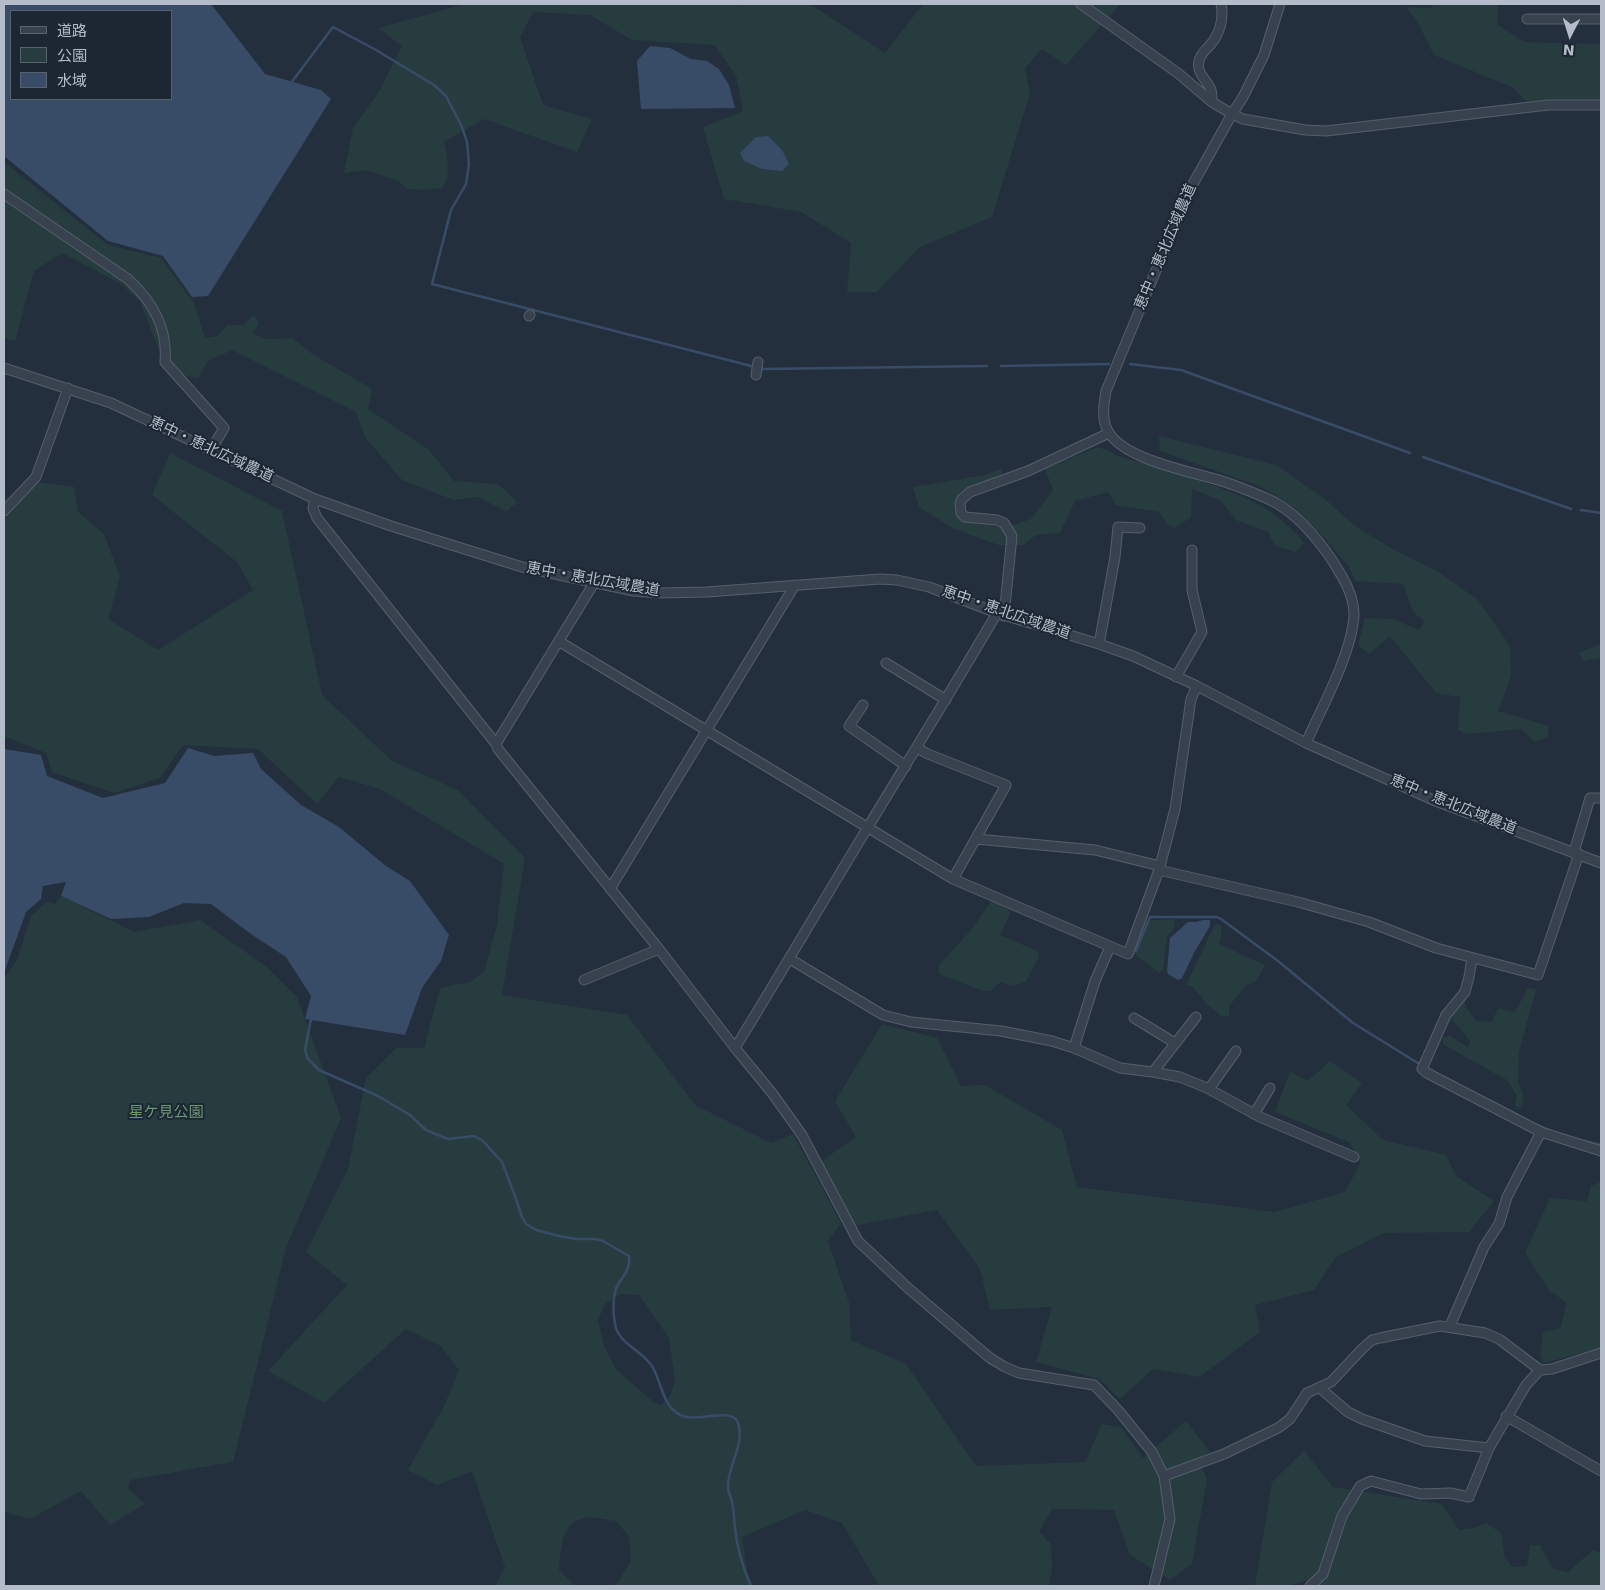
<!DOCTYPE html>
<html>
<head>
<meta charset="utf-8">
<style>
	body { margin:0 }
	#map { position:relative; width:1605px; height:1590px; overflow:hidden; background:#242f3e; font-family:"DejaVu Sans","Noto Sans JP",sans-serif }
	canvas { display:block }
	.frame { position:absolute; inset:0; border:5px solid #b4bcc9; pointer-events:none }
	.legend { position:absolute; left:10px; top:10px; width:162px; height:90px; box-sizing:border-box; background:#1d2633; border:1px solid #59626f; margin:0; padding:6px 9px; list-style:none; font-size:15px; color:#b4bcc9 }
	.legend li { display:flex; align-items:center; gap:10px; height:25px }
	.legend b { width:25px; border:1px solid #59626f }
	.north { position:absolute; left:1545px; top:10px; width:50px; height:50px; -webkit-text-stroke:4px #1d2633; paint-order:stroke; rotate:185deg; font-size:14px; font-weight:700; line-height:20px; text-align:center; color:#b4bcc9 }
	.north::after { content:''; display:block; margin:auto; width:18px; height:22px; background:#b4bcc9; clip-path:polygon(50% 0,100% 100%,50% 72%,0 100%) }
</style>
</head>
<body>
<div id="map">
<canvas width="1605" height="1590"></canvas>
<div class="frame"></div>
<ul class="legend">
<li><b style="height:6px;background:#38414e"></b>道路</li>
<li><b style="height:14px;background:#263c3f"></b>公園</li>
<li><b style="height:14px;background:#394c67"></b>水域</li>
</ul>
<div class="north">N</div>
</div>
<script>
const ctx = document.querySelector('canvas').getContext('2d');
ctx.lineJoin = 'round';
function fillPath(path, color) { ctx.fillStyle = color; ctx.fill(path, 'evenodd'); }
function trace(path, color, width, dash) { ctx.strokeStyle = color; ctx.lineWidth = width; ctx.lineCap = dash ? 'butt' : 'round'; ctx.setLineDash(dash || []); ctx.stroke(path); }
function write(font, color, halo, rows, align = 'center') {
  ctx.font = font + ' "DejaVu Sans","Noto Sans JP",sans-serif'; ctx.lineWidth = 4; ctx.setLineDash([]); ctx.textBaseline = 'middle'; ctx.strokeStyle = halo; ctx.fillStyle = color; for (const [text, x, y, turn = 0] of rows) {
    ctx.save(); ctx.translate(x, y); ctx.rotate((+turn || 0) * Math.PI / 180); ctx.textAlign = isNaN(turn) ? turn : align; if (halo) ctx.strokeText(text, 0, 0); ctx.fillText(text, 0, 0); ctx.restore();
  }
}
fillPath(new Path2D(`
	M459,4h277l1,2 10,-2h63l75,49 38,-49h197l-54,61 -24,-16 -17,19 5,25 -38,124 -72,30 -43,45h-30l4,-49 -50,-31 -77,-13 -21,-72 40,-16 -7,-36 -22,-30 -82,-5 -42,-25 -57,-3 -13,25 23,68 49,14 -15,33 -93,-33 -40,23c3,16 8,33 -2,46l-17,2 -18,-1 -9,-8 -31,-11 -23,3 9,-45 27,-38 22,-44 -24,-18 80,-22z
	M1436,4h62l-1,20 27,18 77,2v57l-75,1 -12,-14 -80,-33 -16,-32 -12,-16 23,1z
	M4,162l104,83 53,13 33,45 11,35 12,-2 11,-11h15l11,-10 5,8 -6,11 15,5 24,-1 19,15 61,36 -4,20 60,40 26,32 44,3 19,18 -11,10 -28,-15 -24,3 -52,-20 -37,-43 -9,-25 -124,-62 -24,11 -10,17 -13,-2 -24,-20 -21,-55 -19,-17 -59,-31 -28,18 -19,70 -11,-3z
	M1159,436l117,29 49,34 30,27 39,24 43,21 41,29 32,46 1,30 -13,35 51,15 -1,11 -14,5 -12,-13 -54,5 -10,-4 2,-33 -24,-4 -46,-57 -21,18 -11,-9 7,-27 28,1 26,11 5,-9 -11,-9 -10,-28 -48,-3 -6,-14 -26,-31 -28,-28 -33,-21 -102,-36z
	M1097,447l10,3 11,6c48,15 102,28 145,51 13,7 32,24 41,36l-8,9 -21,-6 -7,-14 -32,-12 -15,-19 -29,-12 -1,28 -16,11 -8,-4 -8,-12 -43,-7 -8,-13 -33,9 -15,32 -24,2 -13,10h-24l-45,-16 -35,-22 -6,-20 71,-12 17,-6 1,8 -42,16 -4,16 7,10 36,8 17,-3 15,-5 22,-29 -8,-21z
	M170,453l112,58 40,184 70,66 66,29 67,68 -23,137 125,20 68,90 76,38 22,-9 48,89 -13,18 21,62 2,37 55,24 70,102 109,-4 17,-38 19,3 22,31 43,-37 24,31 -12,7 9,20 -15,85 -22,16 -40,-25 -16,-45 -62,-1 -13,23 12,12 1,25 -3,17h-170l-37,-63 -37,-13 -63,27 7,49h-136l5,-4 13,-21 -2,-25 -13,-15c-9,-1 -23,-5 -32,-3 -24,6 -23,32 -25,52l16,16h-80l10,-19 -33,-96 -35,14 -29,-15 36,-64 15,-36 -18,-24 -35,-17 -82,74 -56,-32 79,-86 -41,-33 42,-83 18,-91 30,-30h28l16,-60 30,-6 14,-10 13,-47 7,-61 -124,-75 -41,-12 -22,27 -59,-55 -75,-4 -23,33 -46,15 -62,-21 -6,-19 -42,-17v-217l33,-37 37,5 4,25 26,22 16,43 -12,42 50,31 95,-60 -16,-28 -85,-67zM621,1294l18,1 30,43 6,42 -5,16 -9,9 -7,-2 -39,-35 -11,-22 -6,-27 8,-16z
	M1601,644v14l-17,3 -6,-8z
	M61,896l73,36 66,-12 67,47 30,30 44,121 -55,130 -53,214 -103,18 -2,8 17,16 -35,21 -29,-34 -51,28 -26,-7v-533l13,-19 14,-44 15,-14 9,2z
	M992,900l16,9 2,5 -10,21 37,16 2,6 -13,25 -13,4 -12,-4 -11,9h-7l-44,-17v-9l32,-35z
	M1175,919l-2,11 -6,7 -4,33 -4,3 -26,-20 11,-32z
	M1215,924l6,1v13l-2,6 46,21 -9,16 -9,4 -18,21v10l-7,1 -15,-13 -14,-17 -7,-2z
	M1528,988l8,1 -17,63 -1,29 5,13v7l-3,7 -5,-2 2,-10 -10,-16 -63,-35 -2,-7 7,-3 18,12 4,-5 -21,-25 14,-18 2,8 10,14 16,1 6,-14 17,4z
	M882,1024l55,14 24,48 24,-1 77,45 15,57 197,25 71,-20 16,-30 -12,-20 -74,-30 15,-40 18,9 22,-20 32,22 -16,22 37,35 63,15 10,21 38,25 -25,31 -86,1 -47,24 -22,33 -59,15 5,27 -61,45 -46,-8 -33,30 -21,-20 -63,-17 16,-55 -62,3 -10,-41 -43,-59 -84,16 -33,-64 36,-25 -21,-36z
	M1601,1182v166l-57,15 -4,-7 3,-24 17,-4 7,-25 -18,-13 -24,-37 25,-55 37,3 4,-15z
	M1304,1451l29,36 109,17 17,26 15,-2 12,-5 15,10 4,25 7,9 15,-1 3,-20 10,-1 13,24 15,3 25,-22 8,3v33h-287l-3,-7 -24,7h-32l17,-104z`), '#263c3f');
fillPath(new Path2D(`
	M4,4h207l54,70 56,16 10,9 -123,197 -16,1 -29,-41 -55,-15 -104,-85zM11,11h160v88h-160z
	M650,46l20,2 21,11 16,2 12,8 10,16 6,23 -94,1 -4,-48z
	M768,136l14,14 7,14 -7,7 -20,-2 -18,-8 -4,-8 16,-16z
	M188,748l26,8 39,-3 8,16 40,36 38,22 47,39 24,15 39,54 -8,26 -19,27 -17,47 -100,-16 6,-23 -25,-39 -35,-23 -40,-30 -27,-1 -35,14 -38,2 -50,-23 5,-14 -23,4 -2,13 -15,13 -22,61v-224l37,6 6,21 56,22 62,-15z
	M1203,920h7v6l-15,25 -13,27 -4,2 -10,-6 -1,-3 3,-33 18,-16h8z`), '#394c67');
trace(new Path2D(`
	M291,83l42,-56 43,23 58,35 12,11 16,31 5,15 2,22 -3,20 -15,26 -19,74 331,85 224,-3
	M1130,364l51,6 229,83
	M1001,366l108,-2
	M1423,457l148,52
	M1581,510l20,3
	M1136,951l14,-34h67l4,2 57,42 75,62 68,42
	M311,1019l-6,31 3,9 11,11 59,26 32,19 16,15 22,9 26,-3 9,5 19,21 13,34 7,21 4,7 10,6 23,6 17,3h19l8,2 26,15c2,13 -6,20 -12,30 -5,11 -4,31 -1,42 4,15 27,24 36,38 11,18 10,45 34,51 13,3 45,-8 51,4 10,20 -10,46 -9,66 0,5 3,10 4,15 2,8 2,17 3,26 2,20 8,40 16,58
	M1483,1097l42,22
	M1532,1123l16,7
	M1579,1140l22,5`), '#394c67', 2.5);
const minor = new Path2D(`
	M1081,4l98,70 33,28 20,12 11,5 62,11 21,1 222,-26h53
	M1280,4l-16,51 -21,42 -11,17 -43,77 -83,200c-2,13 -5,28 2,40 16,30 88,41 120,52 16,6 33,12 48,20 23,13 41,35 56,57 10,16 22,34 22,55 -2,38 -32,92 -48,128
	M1527,19h74
	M1212,102c0,-4 0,-9 -1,-12 -4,-10 -15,-17 -12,-29 1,-7 7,-11 11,-16 10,-11 14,-27 11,-41
	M4,194l124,85c25,23 40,49 37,83l59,66 -13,22
	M529,316l1,-1
	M4,368l107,35 204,96 76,27 131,41 112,24 26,2 47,-1 173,-13 17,1 32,7 68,26 102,31 34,12 64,30 109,57 127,57 168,63
	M756,375l2,-13
	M315,499l-2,9 4,10 179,226 2,5 161,200 76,99 37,45 30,42 56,106 50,47 82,70 15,9 14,6 75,12 24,25 34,42 12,24 6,43 -16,67
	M4,511l32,-34 32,-89
	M1004,616l8,-80 -8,-13 -7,-3 -32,-3 -4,-4 -1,-10 2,-4 8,-7 58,-21 81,-38
	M560,642l393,237 175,75 31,-84 16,-61 16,-110 6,-13
	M1099,644l16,-87 3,-30 22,1
	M886,663l60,37
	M1176,677l26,-45 -10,-42v-40
	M863,705l-14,21 57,40
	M496,744l98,-161
	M917,748l11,6 78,31 -53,94
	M976,839l119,11 65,16
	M1574,852l16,-54h11
	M1159,870l139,32 71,20 67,26 102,27 41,-121
	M610,889l185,-304
	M1472,958l-3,19 -4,15 -19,23 -24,54 5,4 114,59 60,19
	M790,959l93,56 28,7 90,9 51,10 22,7 21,-67 15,-34
	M584,980l75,-31
	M1134,1018l41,25
	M735,1048c45,-73 88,-147 133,-221 43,-71 87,-142 129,-214
	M1074,1048l46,20 33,4 43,-55
	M1153,1072l27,5 27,11 53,29 94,40
	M1209,1089l27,-38
	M1254,1114l16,-26
	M1450,1326l34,-79 15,-23 8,-27 34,-65
	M1320,1388l28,24 14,7 63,22 64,7 37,-63 14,-15
	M1506,1416l95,55
	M1164,1476l60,-22 54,-26 12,-9 17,-26 24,-11 31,-33 10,-9 8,-2 60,-12 45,7 14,6 41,31 12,-1 49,-16
	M1310,1586l13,-12 19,-58 18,-30 11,-5 50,13 29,-1 19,4 20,-49`);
trace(minor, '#565f6c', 11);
trace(minor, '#38414e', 9);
write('15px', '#b4bcc9', '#1d2633', [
	["恵中・恵北広域農道",1166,247,-67],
	["恵中・恵北広域農道",211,450,25],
	["恵中・恵北広域農道",593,580,10],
	["恵中・恵北広域農道",1006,613,19],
	["恵中・恵北広域農道",1453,805,22]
]);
write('15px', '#6b9a76', '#1d2633', [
	["星ケ見公園",166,1113]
]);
</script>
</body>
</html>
